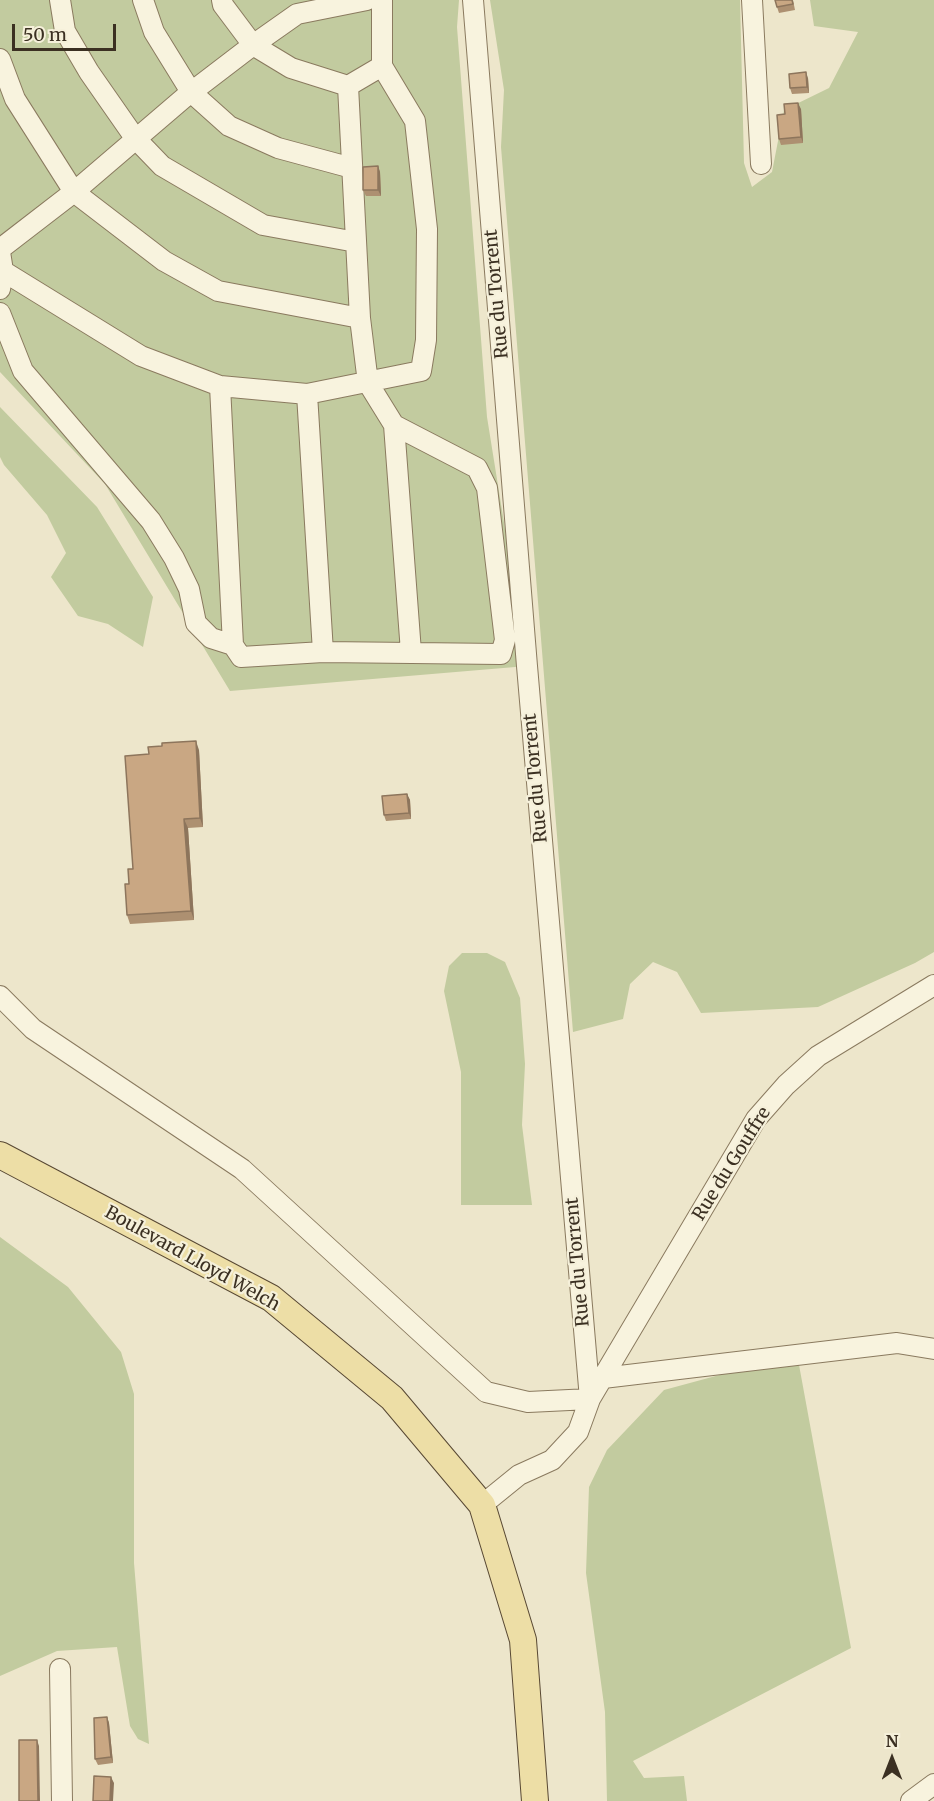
<!DOCTYPE html>
<html>
<head>
<meta charset="utf-8">
<style>
	body { margin:0 }
	#map { position:relative; width:934px; height:1801px; overflow:hidden; background:#ede6cb; font-family:Merriweather,serif }
	canvas { display:block }
	.north { position:absolute; left:862px; top:1729px; width:60px; height:60px; -webkit-text-stroke:4px #f5f0da; paint-order:stroke; rotate:0deg; font-size:16px; font-weight:700; line-height:24px; text-align:center; color:#3b3022 }
	.north::after { content:''; display:block; margin:auto; width:21px; height:27px; background:#3b3022; clip-path:polygon(50% 0,100% 100%,50% 72%,0 100%) }
	.scale { position:absolute; left:12px; top:24px; width:104px; height:27px; box-sizing:border-box; border:3px solid #3b3022; border-top:0; padding-left:8px; font-size:18px; line-height:21px; white-space:nowrap; color:#3b3022; -webkit-text-stroke:4px #f5f0da; paint-order:stroke }
</style>
</head>
<body>
<div id="map">
<canvas width="934" height="1801"></canvas>
<div class="north">N</div>
<div class="scale">50 m</div>
</div>
<script>
const ctx = document.querySelector('canvas').getContext('2d');
ctx.lineJoin = 'round';
function fillPath(path, color) { ctx.fillStyle = color; ctx.fill(path, 'evenodd'); }
function trace(path, color, width, dash) { ctx.strokeStyle = color; ctx.lineWidth = width; ctx.lineCap = dash ? 'butt' : 'round'; ctx.setLineDash(dash || []); ctx.stroke(path); }
function write(font, color, halo, rows, align = 'center') {
  ctx.font = font + ' Merriweather,serif'; ctx.lineWidth = 4.5; ctx.setLineDash([]); ctx.textBaseline = 'middle'; ctx.strokeStyle = halo; ctx.fillStyle = color; for (const [text, x, y, turn = 0] of rows) {
    ctx.save(); ctx.translate(x, y); ctx.rotate((+turn || 0) * Math.PI / 180); ctx.textAlign = isNaN(turn) ? turn : align; if (halo) ctx.strokeText(text, 0, 0); ctx.fillText(text, 0, 0); ctx.restore();
  }
}
fillPath(new Path2D(`
	M0,0h459l-2,27 30,390 40,249 -297,25 -125,-207 -105,-112z
	M490,0h250l4,163 8,24 20,-15 12,-62 45,-22 29,-56 -44,-6 -4,-26h124v952l-19,11 -97,44 -117,6 -24,-41 -24,-10 -23,22 -7,35 -50,13 -72,-885 3,-57z
	M0,407l97,100 56,90 -10,50 -35,-23 -30,-8 -27,-39 15,-24 -19,-38 -43,-50 -4,-8z
	M462,953h25l18,9 15,36 5,66 -3,61 10,80h-71v-133l-17,-81 5,-25z
	M0,1237l68,50 53,65 13,42v169l15,181 -11,-5 -8,-13 -13,-79 -60,4 -57,25z
	M797,1354l54,294 -218,113 11,17 40,-2 3,25h-80l-2,-89 -19,-139 3,-86 18,-37 57,-60z`), '#c2cb9f');
const minor = new Path2D(`
	M60,0l5,31 24,41 46,66 27,28 101,59 93,17
	M143,0l11,32 37,60 38,34 49,22 74,20
	M222,0l1,5 30,40 38,23 57,18 34,-20
	M473,0l54,666 63,733 -12,33 -26,28 -33,15 -37,30
	M752,0l9,164
	M0,59l15,40 59,93 90,69 54,30 142,27
	M348,86l12,232 8,65 26,42 17,227
	M0,249l74,-57 111,-95 68,-52 44,-31 70,-14
	M0,252l3,19 138,85 79,30 87,8 114,-23 5,-31 1,-111 -12,-108 -33,-55v-66
	M0,289l3,-18
	M0,313l23,58 128,150 23,37 15,31 7,34 15,15 22,7
	M220,386l13,259 8,12 82,-5 178,2 4,-14 -18,-152 -10,-20 -83,-43
	M307,394l16,258
	M0,996l33,33 209,140 244,223 42,10 62,-3 166,-280 30,-34 32,-29 116,-71
	M603,1378l294,-35 37,6
	M60,1669l2,132
	M911,1801l23,-17`);
const major = new Path2D(`
	M0,1155l271,143 121,100 90,107 41,135 12,161`);
trace(minor, '#8a7a5f', 22);
trace(major, '#584833', 28);
trace(minor, '#f8f3de', 20);
trace(major, '#eddea6', 26);
fillPath(new Path2D(`
	M793,0l2,10 -16,3 -2,-6z
	M808,78l1,15 -17,1 -2,-6z
	M801,109l2,34 -22,2 -2,-6 6,-25z
	M378,166l2,6 1,24h-15l-3,-6z
	M199,750l4,77 -15,1 6,92 -64,4 -3,-9 2,-31 4,-15 16,-115z
	M407,794l3,6 1,19 -25,2 -2,-6z
	M107,1717l2,6 4,40 -15,2 -3,-6z`), '#ad9071');
fillPath(new Path2D(`
	M806,72l2,6 1,15 -2,-6z
	M798,103l3,6 2,34 -2,-6z
	M378,166l2,6 1,24 -3,-6z
	M196,741l3,9 4,77 -3,-9z
	M407,794l3,6 1,19 -2,-6z
	M184,819l4,9 6,92 -3,-9z
	M107,1717l2,6 4,40 -2,-6z
	M37,1740l2,6 1,55h-2z
	M111,1777l3,6 -1,18h-3z`), '#8d755c');
const building = new Path2D(`
	M775,0h17l1,4 -16,3z
	M806,72l1,15 -17,1 -1,-14z
	M798,103l3,34 -22,2 -2,-24 8,-1 -1,-10z
	M378,166v24h-15v-23z
	M196,741l4,77 -16,1 7,92 -64,4 -2,-31h4l-1,-15h5l-8,-113 24,-2 -1,-7 14,-1v-3z
	M407,794l2,19 -25,2 -2,-19z
	M107,1717l4,40 -16,2 -1,-41z
	M19,1740h18l1,61h-19z
	M94,1776l17,1 -1,24h-17z`);
fillPath(building, '#c9a783');
trace(building, '#8d755c', 1.5);
write('18px', '#3b3022', '#f5f0da', [
	["Rue du Torrent",497,294,-95],
	["Rue du Torrent",536,778,-95],
	["Rue du Gouffre",732,1164,-58],
	["Boulevard Lloyd Welch",192,1259,29],
	["Rue du Torrent",578,1262,-95]
]);
</script>
</body>
</html>
